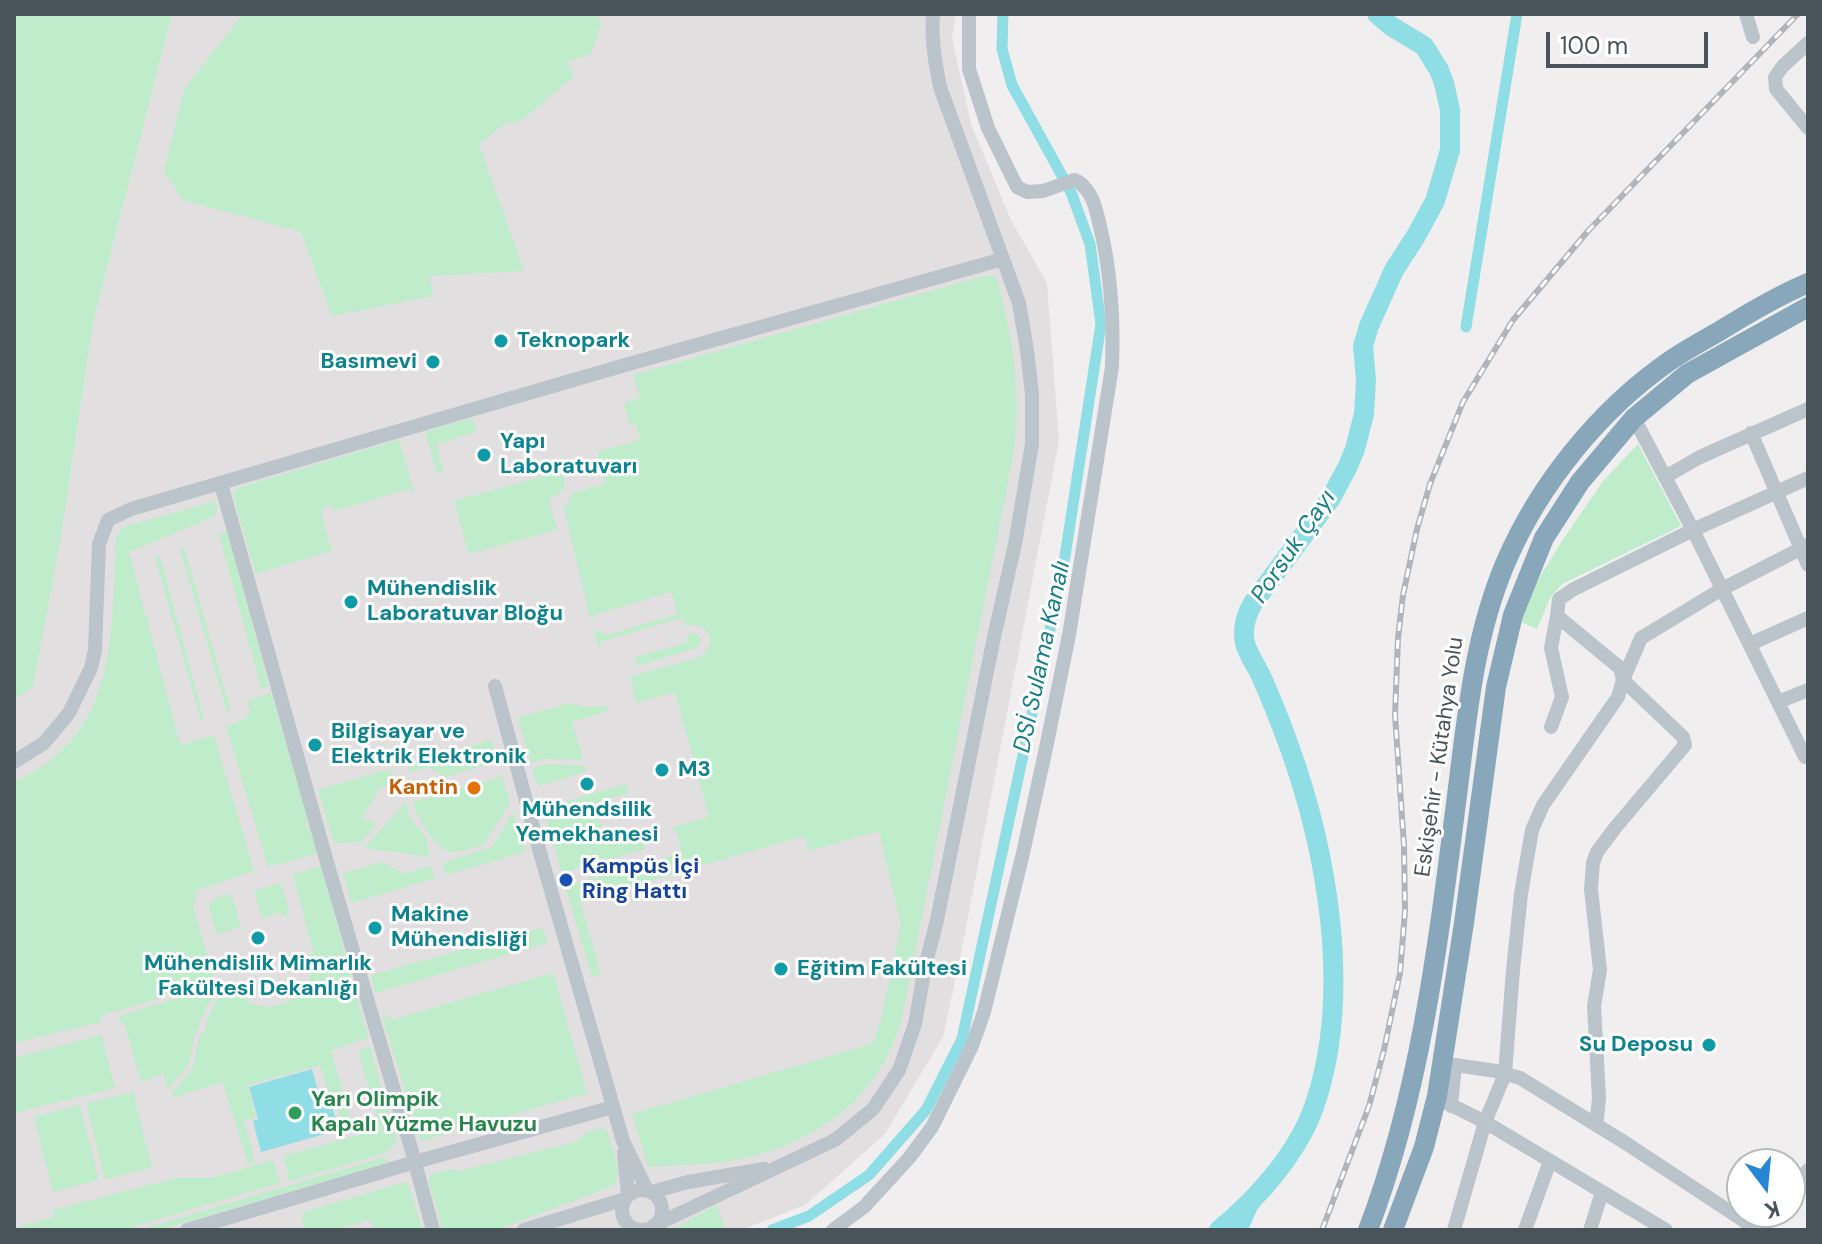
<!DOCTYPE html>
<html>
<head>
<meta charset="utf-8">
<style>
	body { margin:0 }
	#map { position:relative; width:1822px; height:1244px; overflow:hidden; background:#f1eeef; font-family:"DM Sans",sans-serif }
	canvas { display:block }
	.frame { position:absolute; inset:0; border:16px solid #48545a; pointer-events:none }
	.north { position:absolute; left:1726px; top:1148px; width:80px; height:80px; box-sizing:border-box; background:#fff; border:2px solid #b6bbbd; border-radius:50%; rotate:164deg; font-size:22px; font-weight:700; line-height:32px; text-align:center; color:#48545a }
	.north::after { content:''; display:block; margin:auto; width:28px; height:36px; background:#2686d3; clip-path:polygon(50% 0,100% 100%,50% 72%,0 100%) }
	.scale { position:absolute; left:1546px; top:32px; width:162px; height:36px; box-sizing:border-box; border:4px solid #48545a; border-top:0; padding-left:10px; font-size:24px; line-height:28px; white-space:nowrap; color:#48545a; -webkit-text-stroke:6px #fff; paint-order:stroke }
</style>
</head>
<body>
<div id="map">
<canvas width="1822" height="1244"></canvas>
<div class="frame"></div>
<div class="north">K</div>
<div class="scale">100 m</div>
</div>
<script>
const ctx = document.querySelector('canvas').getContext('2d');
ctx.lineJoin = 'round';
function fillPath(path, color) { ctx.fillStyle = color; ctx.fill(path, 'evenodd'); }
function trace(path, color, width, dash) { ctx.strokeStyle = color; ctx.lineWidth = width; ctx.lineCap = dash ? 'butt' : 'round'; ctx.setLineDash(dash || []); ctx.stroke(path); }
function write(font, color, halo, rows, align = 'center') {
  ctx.font = font + ' "DM Sans",sans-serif'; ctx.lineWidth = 6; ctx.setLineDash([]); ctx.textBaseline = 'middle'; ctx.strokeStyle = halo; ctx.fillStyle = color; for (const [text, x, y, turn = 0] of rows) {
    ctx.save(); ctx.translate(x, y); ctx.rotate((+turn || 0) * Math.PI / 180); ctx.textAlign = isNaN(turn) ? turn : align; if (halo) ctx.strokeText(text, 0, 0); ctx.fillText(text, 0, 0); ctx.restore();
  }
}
fillPath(new Path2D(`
	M172,14h784l-4,24 19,86 40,96 36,63 12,158 -96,502 -20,94 -58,97 -80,71 -64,25h-727v-531l19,-13 33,-184 27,-179z`), '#e2dfe0');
fillPath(new Path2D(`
	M14,14h158l-79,309 -32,213 -28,151 -19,12z
	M243,14h351l7,7 -9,32 -25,9 7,14 -53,45 -15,2 -27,21 45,127 -95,5 5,20 -102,20 -31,-84 -118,-32 -19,-28 20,-83z
	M984,276h9l4,3c13,49 23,101 19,153 -2,18 -6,37 -9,55l-106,535c-3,9 -7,19 -11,29 -27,59 -88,95 -149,108 -30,6 -63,6 -93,8l-16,-53 240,-70 8,-20 21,-99 -22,-94 -70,20 -5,-15 -224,65 21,74 -9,2 -27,-91 117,-33 -5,-21 -6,-4 38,-11 -34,-125 -39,11 -6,-26 70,-20c21,-16 8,-36 -15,-32l-3,-7 -82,24 1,5 -2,1 -5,-16 8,-2 2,6 74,-22 -7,-22 -78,23 1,5 -3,1 -27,-111 8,-17 33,-9 -8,-32 43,-12 -4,-16 -6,1 -6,-22 16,-5 -7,-23z
	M472,418l4,14 -40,12 8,27 -7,2 -12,-41z
	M399,440l15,51 -4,2 -2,-4 -74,22 -2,-6 -10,3 1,5 -2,2 11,36 -74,22v3h-2l-23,-81 5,-7z
	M1638,444l43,82 -119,58 -12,14 -13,31 -16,-7 9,-29 32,-52 41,-60z
	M559,472l5,6v11l-8,6 -7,4 8,31 -88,24 -15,-53z
	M216,501l1,11 -2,4 -86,36 50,188 3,5 32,-10 40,136 -56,19 -5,17 22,75 -115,34 1,6 -87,21v-261c105,-47 97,-147 102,-244l6,-9 5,-3z
	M227,531l42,155 -8,2 -42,-154z
	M184,547l47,164 -4,1 -47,-163z
	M160,556l44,164 -3,1 -46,-163z
	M692,633l6,2 3,6 -5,7 -59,18 -2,-9 51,-14 1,-8z
	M271,693l38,128 -4,4 1,2 5,1 7,25 -50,14 -42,-141 18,-6 6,-8 -2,-10 5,-4z
	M570,703l13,4 24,-1 1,5 -36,11 11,38 -37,-1 -15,4 -13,-45z
	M491,740l5,16 -14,10 -37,11 -17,-10 -18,5 -2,-8z
	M548,764l36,2 2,6 -48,14 -6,-18z
	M390,769l4,15 -14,4 -18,30 15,6 -16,18 -27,1 -16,-53z
	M502,776l8,28 -26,40c-10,3 -22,9 -32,8 -17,-1 -35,-36 -39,-50z
	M626,784l2,9 -33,10 11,42 36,-9 3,13 -83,24 -19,-65z
	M406,802l4,15 16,21 4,19 -66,-9z
	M513,812l12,40 -79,23 -3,-12 49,-16z
	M383,862l20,12 28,-8 4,12 -83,25 -9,-30z
	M321,866l47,172 -37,12 23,82 -9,2 -11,-39 -5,1 -9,-31 -73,20 9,32 -12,4 11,41 -7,2 -25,-82 -49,15 -2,-4 21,-25 6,-31 6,-7 2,-11 12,-22 10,-10 6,-1c7,7 10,15 19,18 23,10 58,-9 57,-36 0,-5 -2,-9 -3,-13l6,-2 -21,-77 2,-2z
	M281,883l9,31 -7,2 -2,-4 -19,6 -8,-27z
	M230,894l2,2 9,31 -24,8 -8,-27c2,-11 11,-11 21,-14z
	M543,928l5,15 -173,50 -4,-18z
	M553,973l34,120 -107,31 -3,-5 -25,7 2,6 -33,9 -39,-124 6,-2 3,5z
	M217,986l-1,6 -9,14 -13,32 -6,28 -20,23 -5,-15 -22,8 -16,-57 -4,-2 -2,-7z
	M101,1035l14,53 -101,25v-55z
	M370,1047l27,94 -11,12 -96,28 -6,-25 96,-27 -22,-78z
	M133,1092l19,76 -47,11 -19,-76z
	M80,1105l19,75 -46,12 -19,-75z
	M601,1128l7,4 10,38 -2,12 -4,4 -115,44h-54l-14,-47 1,-8 20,-6 9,2 116,-29 12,-9z
	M385,1157l2,6 -228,67h-20z
	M273,1160l7,23 -158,47h-108v-2l41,-11 -2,-7 124,-32h35z
	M402,1183l5,1 3,5 12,41h-49l-3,-10 -37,10h-28l-3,-11 2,-7z
	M716,1205l10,25h-55l7,-3z`), '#bfeccb');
fillPath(new Path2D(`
	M312,1069l10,36 9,-2 8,27 -78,22 -8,-31 5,-2 -9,-32z`), '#8fdee5');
trace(new Path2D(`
	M1466,327l51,-313
	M772,1230l37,-14 60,-41 57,-65 36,-71 101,-470 38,-245 -11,-80 -19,-52 -59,-107 -10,-36 1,-35
	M1242,1230l17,-38`), '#8fdee5', 11);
trace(new Path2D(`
	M1219,1230c40,-32 82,-81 97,-129 36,-111 11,-251 -28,-358 -8,-22 -17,-45 -27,-67 -5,-11 -13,-21 -16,-33 -3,-14 1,-28 8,-40l78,-105 17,-32 7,-17 9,-35 2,-34 -3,-34 6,-20 25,-56 22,-34 19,-35 15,-51v-40l-6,-27 -5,-13 -15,-24 -33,-20 -14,-12`), '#8fdee5', 20);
trace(new Path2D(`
	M1746,14l7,23
	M1808,43l-25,23 -8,11 1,12 32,39
	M1751,433l57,132
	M1665,477l35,-20 108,-48
	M1808,478l-115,52 112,227 3,-2
	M221,484l105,375 87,296 20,75
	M1750,644l58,-26
	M495,686l46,170 82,285 24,49
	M1778,702l30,-12
	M1551,727l11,-30 -11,-49 6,-32
	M14,762l30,-19 25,-30 22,-45 4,-18 4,-106 9,-24 23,-11 494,-144 378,-106
	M1443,1101l42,21 181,108
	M1451,1106l4,-41 41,6 24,7 104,64 134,88
	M1595,1124l2,-6 2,-20 -5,-92 6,-36 -9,-81 2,-26 4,-11 18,-24 70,-83 -2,-8 -60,-57 18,-42 81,-49 86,-44
	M624,1153l4,42
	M622 1210a20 20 0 1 1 40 0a20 20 0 1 1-40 0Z
	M1790,1191l18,-21
	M652,1192l36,-10 76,-13
	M653,1226l182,-86 38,-31 26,-39 16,-46 10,-57 12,-47 57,-283 21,-93 17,-100v-50l-5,-44 -8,-47 -79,-216c-5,-25 -9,-48 -7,-73
	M187,1230l228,-68 198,-55
	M524,1230l101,-31
	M833,1230l31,-23 45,-49 23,-31 40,-81 12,-34 39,-159 23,-105 23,-113 43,-268c2,-50 -1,-97 -13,-145 -3,-13 -6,-26 -15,-35 -2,-3 -7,-6 -10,-7l-31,11 -16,1 -10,-5 -29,-59 -19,-59v-55
	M1454,1230l31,-108 20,-48 8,-104 8,-76 11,-64 11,-25 75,-108 5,-17 -3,-12 -63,-52 2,-17 15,-10 119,-59 -59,-112
	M1525,1230l25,-69
	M1590,1230l12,-38
	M1762,1230l13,-18`), '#bbc4ca', 14);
trace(new Path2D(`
	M1368,1230c51,-134 69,-277 87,-419 11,-83 17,-169 50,-247 34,-80 95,-155 166,-204 15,-10 31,-19 47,-28 29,-18 59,-36 90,-49
	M1393,1230l31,-83 13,-51 27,-173 32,-236 17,-72 31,-77 36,-56 54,-64 53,-44 121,-67`), '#89a7ba', 20);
const rail = new Path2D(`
	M1322,1230l47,-124 15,-56 16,-77 5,-62 -1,-65 -9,-131 3,-77 5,-43 14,-66 13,-45 33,-82 50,-82 75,-89 210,-217`);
trace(rail, '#b1b4b8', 6);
trace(rail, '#fff', 3, [9]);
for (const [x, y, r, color] of [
	[501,341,8,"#0f9aa8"],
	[433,362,8,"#0f9aa8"],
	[484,455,8,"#0f9aa8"],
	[351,602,8,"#0f9aa8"],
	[315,745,8,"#0f9aa8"],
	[662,770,8,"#0f9aa8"],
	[587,784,8,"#0f9aa8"],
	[474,788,8,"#e8710a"],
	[566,880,8,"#1a4fb4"],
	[375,928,8,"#0f9aa8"],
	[258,938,8,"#0f9aa8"],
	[781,969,8,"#0f9aa8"],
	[1709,1045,8,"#0f9aa8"],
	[295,1113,8,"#2e9e5b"]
]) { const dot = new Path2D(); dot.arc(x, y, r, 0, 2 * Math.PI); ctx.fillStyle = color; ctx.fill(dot); trace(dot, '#fff', 3); }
write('bold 22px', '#0d838f', '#fff', [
	["Teknopark",517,341],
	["Basımevi",417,362,"right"],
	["Yapı",500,442],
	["Laboratuvarı",500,467],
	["Mühendislik",367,589],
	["Laboratuvar Bloğu",367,614],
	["Bilgisayar ve",331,732],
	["Elektrik Elektronik",331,757],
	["M3",678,770],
	["Mühendsilik",587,810,"center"],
	["Yemekhanesi",587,835,"center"],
	["Makine",391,915],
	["Mühendisliği",391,940],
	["Mühendislik Mimarlık",258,964,"center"],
	["Fakültesi Dekanlığı",258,989,"center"],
	["Eğitim Fakültesi",797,969],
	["Su Deposu",1693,1045,"right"]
], 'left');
write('22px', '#48545a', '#fff', [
	["Eskişehir - Kütahya Yolu",1440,757,-82]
]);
write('bold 22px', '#c56008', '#fff', [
	["Kantin",458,788]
], 'right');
write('bold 22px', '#164399', '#fff', [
	["Kampüs İçi",582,867],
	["Ring Hattı",582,892]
], 'left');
write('bold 22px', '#27864d', '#fff', [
	["Yarı Olimpik",311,1100],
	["Kapalı Yüzme Havuzu",311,1125]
], 'left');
write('italic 24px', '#157f8a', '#fff', [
	["Porsuk Çayı",1294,547,-56],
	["DSİ Sulama Kanalı",1043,657,-78]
]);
</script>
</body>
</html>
